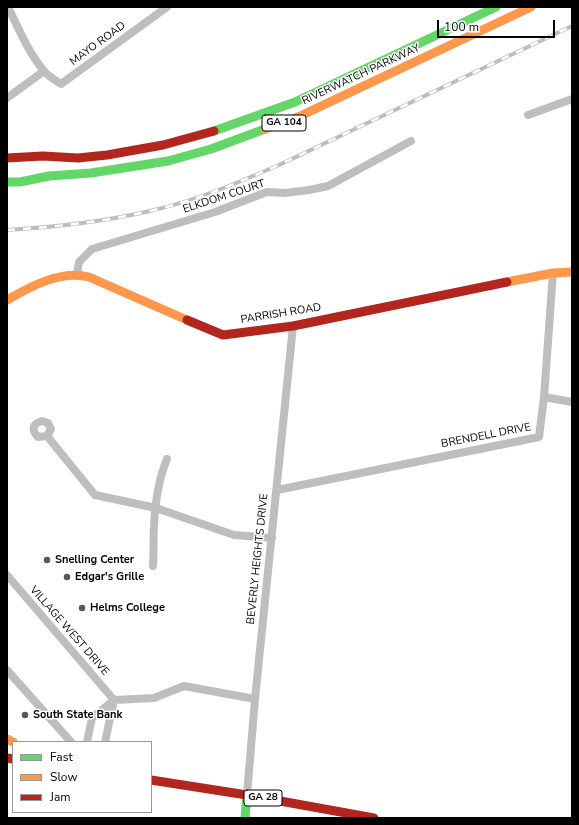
<!DOCTYPE html>
<html>
<head>
<meta charset="utf-8">
<style>
	body { margin:0 }
	#map { position:relative; width:579px; height:825px; overflow:hidden; background:#fff; font-family:"Nunito Sans",sans-serif }
	canvas { display:block }
	.frame { position:absolute; inset:0; border:8px solid #000; pointer-events:none }
	.legend { position:absolute; left:12px; top:741px; width:140px; height:72px; box-sizing:border-box; background:#fff; border:1px solid #999; margin:0; padding:5px 7px; list-style:none; font-size:12px; color:#000 }
	.legend li { display:flex; align-items:center; gap:8px; height:20px }
	.legend b { width:20px; border:1px solid #999 }
	.scale { position:absolute; left:437px; top:20px; width:118px; height:18px; box-sizing:border-box; border:2px solid #000; border-top:0; padding-left:5px; font-size:12px; line-height:14px; white-space:nowrap; color:#000; -webkit-text-stroke:3px #fff; paint-order:stroke }
</style>
</head>
<body>
<div id="map">
<canvas width="579" height="825"></canvas>
<div class="frame"></div>
<ul class="legend">
<li><b style="height:5px;background:#63d668"></b>Fast</li>
<li><b style="height:5px;background:#ff974d"></b>Slow</li>
<li><b style="height:5px;background:#b3261e"></b>Jam</li>
</ul>
<div class="scale">100 m</div>
</div>
<script>
const ctx = document.querySelector('canvas').getContext('2d');
ctx.lineJoin = 'round';
function trace(path, color, width, dash) { ctx.strokeStyle = color; ctx.lineWidth = width; ctx.lineCap = dash ? 'butt' : 'round'; ctx.setLineDash(dash || []); ctx.stroke(path); }
function write(font, color, halo, rows, align = 'center') {
  ctx.font = font + ' "Nunito Sans",sans-serif'; ctx.lineWidth = 3; ctx.setLineDash([]); ctx.textBaseline = 'middle'; ctx.strokeStyle = halo; ctx.fillStyle = color; for (const [text, x, y, turn = 0] of rows) {
    ctx.save(); ctx.translate(x, y); ctx.rotate((+turn || 0) * Math.PI / 180); ctx.textAlign = isNaN(turn) ? turn : align; if (halo) ctx.strokeText(text, 0, 0); ctx.fillText(text, 0, 0); ctx.restore();
  }
}
trace(new Path2D(`
	M8,7c11,22 20,45 36,64 4,5 11,9 17,13l106,-77
	M7,98l37,-27
	M528,115l44,-16
	M77,275l2,-13 13,-13 123,-37 52,-20 18,1 24,-3 19,-4 83,-45
	M544,397l28,5
	M42,421l6,2 3,6 -4,7 -9,1c-7,-7 -6,-13 4,-16z
	M47,436l48,59 61,13 78,27 38,3
	M277,490l262,-53 5,-40 9,-124
	M153,566c1,-13 0,-27 1,-40 1,-21 5,-48 13,-67
	M7,575l107,125
	M7,670l64,72
	M87,742l5,-24 22,-18 40,-2 30,-12 71,13
	M105,742l9,-42
	M247,795l8,-96 38,-373`), '#bebebe', 8);
trace(new Path2D(`
	M214,131l81,-29 201,-95
	M7,182h13l29,-6 42,-3 77,-12 43,-12 54,-20
	M245,818l2,-23`), '#63d668', 9);
trace(new Path2D(`
	M265,129l33,-12 233,-110
	M507,282l46,-9 19,-1
	M7,300c24,-14 54,-30 82,-23l98,43
	M7,739l6,3`), '#ff974d', 9);
trace(new Path2D(`
	M7,158l36,-2 35,2 29,-3 56,-10 51,-14
	M187,320l36,15 70,-9 214,-44
	M7,758l6,1
	M151,780l96,15 127,23`), '#b3261e', 9);
const rail = new Path2D(`
	M7,230c48,-3 96,-8 143,-19 45,-10 87,-28 129,-46l293,-139`);
trace(rail, '#bdbdbd', 4);
trace(rail, '#fff', 2.5, [8]);
for (const [x, y, r, color] of [
	[47,560,4,"#595959"],
	[67,577,4,"#595959"],
	[82,608,4,"#595959"],
	[25,715,4,"#595959"]
]) { const dot = new Path2D(); dot.arc(x, y, r, 0, 2 * Math.PI); ctx.fillStyle = color; ctx.fill(dot); trace(dot, '#fff', 1.5); }
for (const [x, y, w] of [
	[284,123,44],
	[263,798,38]
]) { const box = new Path2D(); box.roundRect(x - w / 2, y - 8, w, 16, 3); ctx.fillStyle = '#fff'; ctx.fill(box); trace(box, '#000', 1); }
write('bold 10px', '#000', null, [
	["GA 104",284,123],
	["GA 28",263,798]
]);
write('11px', '#000', '#fff', [
	["MAYO ROAD",98,44,-36],
	["RIVERWATCH PARKWAY",361,75,-25],
	["ELKDOM COURT",224,197,-18],
	["PARRISH ROAD",281,314,-9],
	["BRENDELL DRIVE",486,436,-11],
	["BEVERLY HEIGHTS DRIVE",258,559,-84],
	["VILLAGE WEST DRIVE",69,631,49]
]);
write('bold 11px', '#000', '#fff', [
	["Snelling Center",55,560],
	["Edgar's Grille",75,577],
	["Helms College",90,608],
	["South State Bank",33,715]
], 'left');
</script>
</body>
</html>
